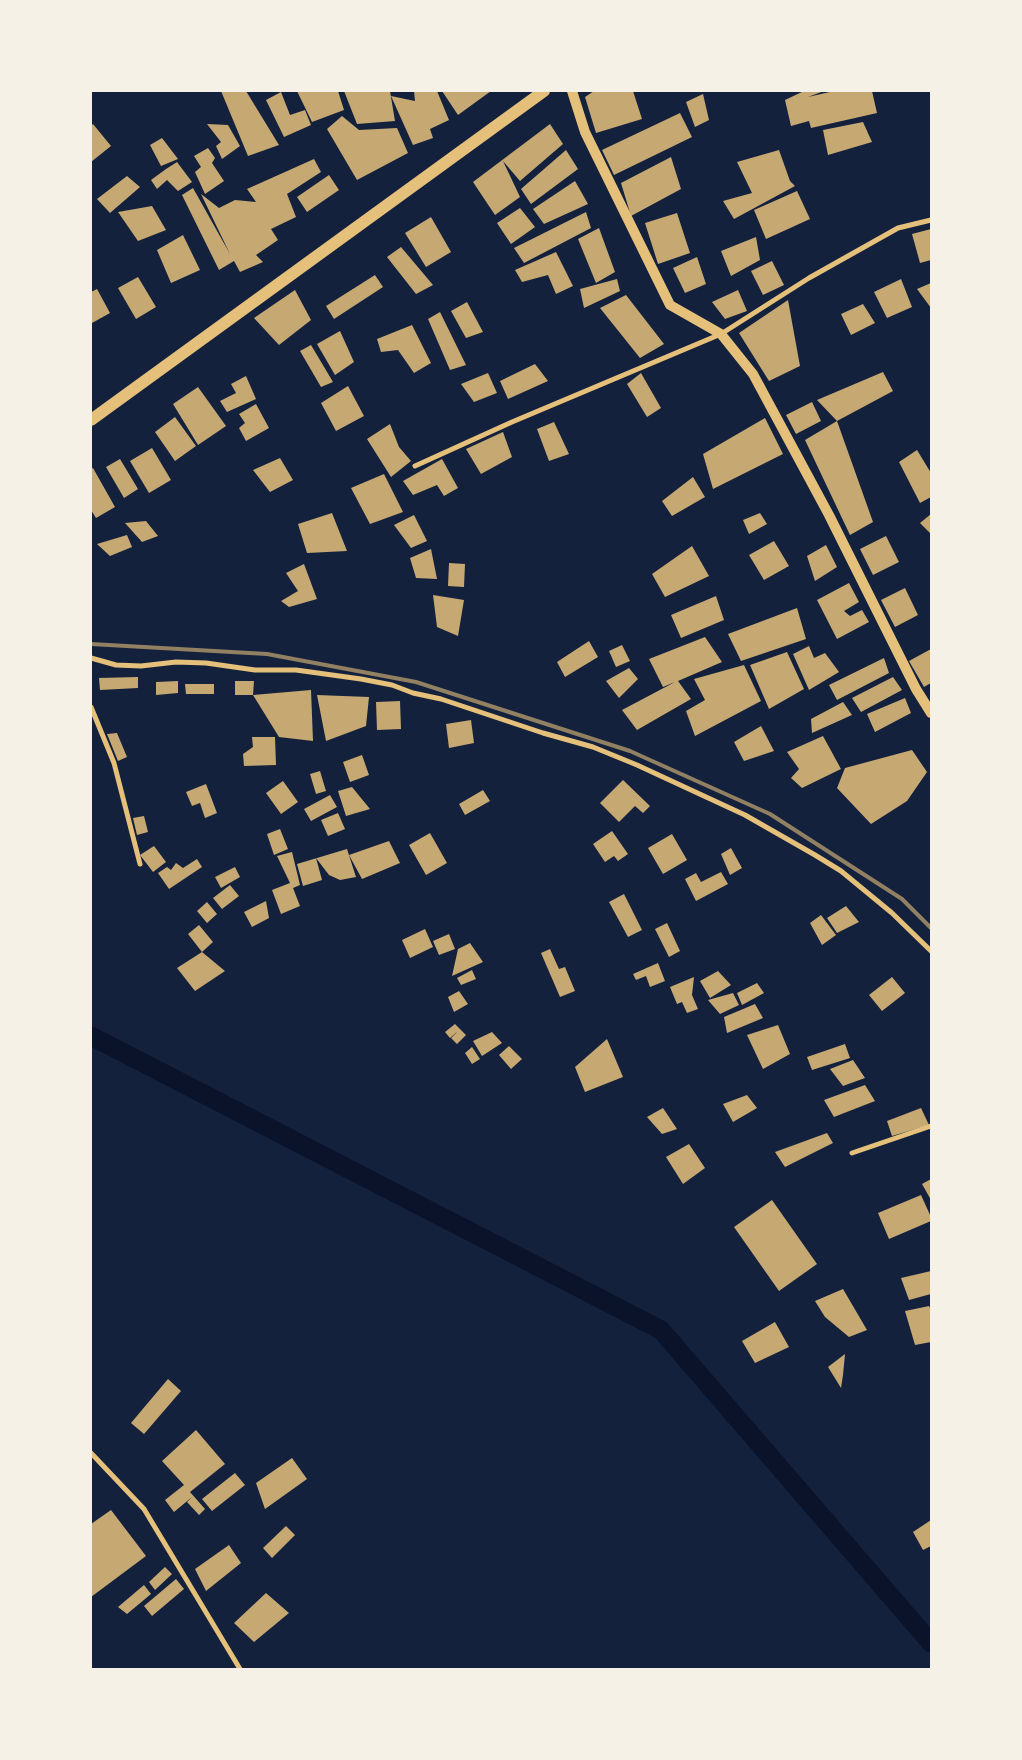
<!DOCTYPE html>
<html>
<head>
<meta charset="utf-8">
<style>
	body { margin:0 }
	#map { position:relative; width:1022px; height:1760px; overflow:hidden; background:#14213d; font-family:"Varela Round",sans-serif }
	canvas { display:block }
	.frame { position:absolute; inset:0; border:92px solid #f6f1e7; pointer-events:none }
</style>
</head>
<body>
<div id="map">
<canvas width="1022" height="1760"></canvas>
<div class="frame"></div>
</div>
<script>
const ctx = document.querySelector('canvas').getContext('2d');
ctx.lineJoin = 'round';
function trace(path, color, width, dash) { ctx.strokeStyle = color; ctx.lineWidth = width; ctx.lineCap = dash ? 'butt' : 'round'; ctx.setLineDash(dash || []); ctx.stroke(path); }
function fillPath(path, color) { ctx.fillStyle = color; ctx.fill(path, 'evenodd'); }
trace(new Path2D(`
	M91,1036l570,294 270,313`), '#0b132b', 19);
fillPath(new Path2D(`
	M221,91h25l33,54 -31,11z
	M297,91h41l6,19 -32,12z
	M344,91h46l5,30 -38,3z
	M414,91h23l12,29 -19,9 3,9 -20,7 -22,-49 24,5z
	M442,91h49l-33,24z
	M594,91h39l9,28 -46,14 -11,-36z
	M804,91h20l-16,6 26,-6h38l5,22 -66,15 -2,-7 -18,5 -6,-26z
	M281,92l9,23 15,-5 6,15 -27,12 -18,-37z
	M703,94l6,26 -14,7 -9,-25z
	M680,113l12,24 -78,38 -12,-25z
	M342,116l17,14 38,-2 11,25 -51,27 -30,-51z
	M863,122l9,20 -44,13 -5,-25z
	M93,124l18,22 -20,16v-36z
	M207,124l21,1 12,21 -18,13 -6,-13 5,-4z
	M550,124l13,20 -43,37 -17,-20 17,36 -25,18 -22,-33z
	M162,138l16,21 -17,7 -11,-21z
	M208,148l7,10 -3,5 12,18 -19,13 -10,-22 6,-5 -7,-11z
	M566,150l12,19 -47,35 -10,-15z
	M779,150l11,31 5,5 -61,33 -11,-18 29,-8 -15,-31z
	M671,157l10,32 -50,27 -10,-33z
	M314,159l7,13 -34,22 9,23 -25,12 7,11 -22,15 7,7 -23,10 -6,-11 -15,9 -37,-75 11,-7 37,66 -29,-60 18,14 16,-8 21,2 -9,-13z
	M177,162l15,20 -14,9 -11,-11 -10,9 -6,-9 15,-11z
	M329,175l10,15 -32,22 -10,-15z
	M127,176l13,11 -30,26 -13,-14z
	M575,181l13,23 -44,20 -11,-15z
	M797,191l13,28 -44,20 -12,-29z
	M152,206l14,24 -28,11 -20,-29z
	M520,208l15,19 -24,17 -14,-21z
	M586,212l5,16 -67,35 -10,-15z
	M677,213l13,40 -32,11 -13,-41z
	M431,217l20,35 -25,15 -21,-34z
	M599,228l16,44 -19,11 -18,-44z
	M931,229v31l-11,3 -8,-29z
	M183,235l17,35 -29,13 -14,-33z
	M756,237l4,23 -29,16 -10,-25z
	M401,247l32,38 -17,9 -29,-37z
	M556,252l17,34 -17,8 -8,-19 -26,7 -7,-12z
	M697,257l9,27 -21,9 -12,-25z
	M772,261l12,24 -21,10 -12,-24z
	M375,275l8,12 -49,32 -8,-13z
	M138,277l18,30 -20,12 -18,-31z
	M617,279l3,12 -36,17 -4,-19z
	M901,279l11,28 -25,11 -13,-26z
	M931,283v25l-14,-19z
	M97,289l13,24 -18,10 -1,-31z
	M295,290l16,30 -32,25 -25,-27z
	M738,290l9,21 -22,8 -13,-17z
	M626,295l38,49 -24,14 -40,-50z
	M788,300l12,66 -31,15 -30,-48z
	M467,302l16,30 -17,6 -15,-27z
	M863,304l12,19 -24,12 -10,-21z
	M440,312l26,53 -16,5 -22,-51z
	M412,325l19,38 -17,10 -16,-23 -17,2 -4,-13z
	M340,331l14,31 -19,13 -18,-31z
	M311,345l22,37 -12,5 -21,-36z
	M535,364l13,17 -40,18 -8,-18z
	M883,372l10,19 -56,30 36,101 -23,13 -45,-95 32,-19 -20,-21z
	M488,373l9,20 -23,9 -13,-18z
	M641,373l20,35 -14,9 -20,-33z
	M246,376l10,23 -29,13 -7,-11 16,-8 -5,-9z
	M348,386l16,30 -28,15 -15,-28z
	M198,387l28,39 -28,19 -25,-41z
	M812,402l9,19 -25,13 -10,-19z
	M256,404l13,24 -23,13 -7,-13 6,-5 -6,-9z
	M175,417l21,29 -21,15 -20,-29z
	M765,418l18,36 -70,35 -10,-35z
	M554,422l15,32 -20,7 -12,-32z
	M390,424l9,23 12,14 -20,16 -24,-38z
	M503,432l9,25 -31,17 -15,-25z
	M152,448l19,32 -22,13 -19,-32z
	M917,450l14,23v24l-11,6 -21,-41z
	M280,458l13,22 -23,12 -17,-22z
	M120,459l18,30 -14,9 -18,-31z
	M442,459l16,29 -14,8 -7,-11 -24,10 -10,-14z
	M93,468l22,39 -19,11 -5,-8v-41z
	M384,474l19,38 -33,12 -19,-36z
	M693,477l12,20 -33,19 -10,-15z
	M332,513l15,38 -40,2 -9,-29z
	M760,513l7,11 -18,10 -6,-14z
	M931,514v20l-11,-11z
	M414,515l13,26 -16,7 -17,-23z
	M146,521l12,15 -16,6 -17,-19z
	M127,535l5,12 -22,9 -13,-12z
	M886,536l13,26 -26,13 -13,-26z
	M774,541l15,25 -25,14 -15,-25z
	M826,545l11,22 -22,14 -8,-25z
	M692,546l17,30 -44,21 -13,-23z
	M431,549l6,30 -21,-1 -6,-20z
	M449,563l16,1 -1,23 -16,-1z
	M304,564l13,35 -28,8 -8,-6 17,-10 -12,-18z
	M849,583l10,19 -15,9 6,5 12,-6 7,12 -32,17 -20,-39z
	M905,588l13,27 -23,12 -14,-27z
	M433,595l31,5 -6,36 -21,-9z
	M716,596l8,24 -43,18 -10,-23z
	M797,608l9,31 -65,22 -13,-27z
	M705,637l17,25 -44,19 13,18 -54,31 -15,-20 53,-28 -12,5 -14,-28z
	M589,641l9,16 -33,20 -8,-15z
	M622,645l8,16 -14,6 -7,-16z
	M809,646l5,12 11,-5 14,19 -30,18 -16,-36z
	M931,649v34l-7,4 -15,-26z
	M787,652l17,37 -35,20 -19,-44z
	M884,658l5,15 -52,27 -8,-15z
	M744,665l17,36 -66,35 -9,-25 19,-11 -11,-21z
	M629,668l9,11 -19,19 -13,-17z
	M138,677v11l-38,2 -1,-12z
	M893,677l9,13 -41,22 -9,-14z
	M178,681v12l-22,2v-13z
	M235,681h19l-1,14h-18z
	M185,684h29v10h-28z
	M311,690l2,51 -34,-4 -26,-42z
	M317,695l52,2 -3,29 -40,15z
	M905,698l6,15 -36,19 -8,-18z
	M400,701l1,28 -24,1 -1,-28z
	M843,702l9,13 -40,18 -1,-14z
	M471,720l3,23 -25,5 -3,-24z
	M761,726l13,25 -30,10 -10,-19z
	M117,733l10,24 -9,4 -11,-27z
	M823,736l18,33 -39,19 -11,-10 8,-9 -12,-17z
	M252,737h23l1,28 -32,1 -1,-12 10,-7z
	M912,750l15,22 -20,29 -36,23 -34,-36 8,-20z
	M362,755l7,20 -19,7 -7,-20z
	M320,771l6,20 -10,3 -6,-20z
	M623,780l27,26 -7,7 -8,-7 -16,16 -19,-19z
	M283,781l15,21 -17,12 -15,-21z
	M206,784l11,29 -12,5 -5,-15 -8,3 -6,-14z
	M352,787l18,22 -24,7 -8,-25z
	M483,790l7,11 -25,14 -6,-11z
	M330,795l7,12 -26,14 -7,-12z
	M338,813l7,16 -17,7 -7,-16z
	M144,816l4,16 -11,3 -4,-17z
	M280,829l8,20 -14,6 -7,-21z
	M612,831l16,23 -10,7 -4,-5 -9,6 -12,-18z
	M430,833l17,30 -21,12 -17,-30z
	M672,834l15,26 -24,14 -15,-26z
	M389,841l11,22 -38,16 -13,-24z
	M154,846l12,16 -13,10 -13,-17z
	M731,848l11,20 -12,7 -9,-21z
	M347,849l9,28 -16,3 -11,-5 -13,-17 6,22 -19,6 -6,-22z
	M292,852l8,33 -7,3 7,18 -19,8 -9,-24 18,-7 -13,-27z
	M197,859l5,8 -33,22 -11,-16 9,-6 4,3 5,-7 7,5z
	M235,867l5,10 -19,11 -6,-11z
	M721,872l7,12 -32,17 -11,-22 11,-6 5,9z
	M230,885l9,11 -17,13 -9,-11z
	M624,894l18,36 -14,7 -19,-35z
	M266,901l3,17 -17,9 -8,-15z
	M207,902l10,12 -10,9 -10,-12z
	M846,906l13,16 -22,11 -10,-15z
	M821,915l15,20 -14,10 -12,-22z
	M667,923l13,28 -11,6 -14,-28z
	M199,925l14,17 -11,10 -14,-18z
	M425,929l8,18 -23,11 -8,-18z
	M449,934l6,15 -16,6 -6,-14z
	M470,943l13,19 -31,14 6,-27z
	M550,949l9,20 6,-2 10,24 -15,6 -19,-44z
	M202,952l23,19 -30,20 -18,-23z
	M658,963l7,18 -15,6 -4,-11 -10,4 -3,-6z
	M472,970l4,9 -15,6 -4,-7z
	M718,971l13,14 -21,13 -10,-17z
	M694,977l-2,18 6,14 -11,4 -5,-11 -5,2 -7,-17z
	M892,977l13,16 -23,18 -13,-16z
	M757,983l7,10 -22,12 -5,-12z
	M459,991l9,13 -14,8 -6,-15z
	M733,993l6,12 -19,9 -12,-14z
	M755,1004l8,14 -36,15 -3,-16z
	M455,1024l11,11 -9,9 -6,-6 7,-7 -8,7 -5,-6z
	M778,1025l12,29 -27,15 -16,-34z
	M492,1032l10,11 -20,13 -9,-15z
	M607,1039l16,38 -38,15 -10,-25z
	M845,1044l5,14 -38,12 -5,-13z
	M509,1046l13,13 -11,10 -12,-14z
	M472,1047l8,12 -8,5 -7,-11z
	M853,1060l12,18 -22,8 -13,-17z
	M865,1085l10,16 -41,16 -10,-17z
	M747,1095l10,13 -24,14 -10,-18z
	M663,1108l14,21 -15,5 -15,-17z
	M921,1108l8,17 -37,11 -5,-15z
	M827,1133l6,10 -48,24 -10,-15z
	M689,1144l16,24 -22,16 -17,-27z
	M931,1179v21l-9,-16z
	M921,1195l10,22v4l-42,18 -11,-26z
	M772,1200l45,64 -38,27 -45,-64z
	M931,1271v23l-22,6 -8,-22z
	M843,1289l24,41 -18,7 -24,-20 -10,-16z
	M929,1306l2,4v32l-16,3 -10,-34z
	M775,1322l14,25 -34,16 -13,-22z
	M845,1354l-2,21 -2,13 -13,-21z
	M168,1379l13,12 -37,43 -13,-11z
	M196,1430l29,34 -35,28 15,17 -6,6 -12,-13 5,-5 -18,15 -9,-12 19,-15 -22,-24z
	M292,1458l15,21 -42,30 -9,-26z
	M235,1473l10,12 -33,26 -10,-12z
	M111,1510l35,46 -55,41v-73z
	M931,1520v26l-8,4 -10,-18z
	M286,1526l9,9 -23,23 -9,-10z
	M229,1545l12,18 -35,28 -11,-22z
	M165,1567l7,7 -17,16 -6,-8z
	M176,1579l8,10 -32,27 -8,-10z
	M144,1585l7,9 -24,20 -9,-7z
	M266,1593l23,20 -35,29 -20,-19z`), '#c6a872');
trace(new Path2D(`
	M415,466l97,-44 209,-88 88,-56 89,-50 33,-8
	M91,658l25,7 25,1 35,-4 30,1 49,7h41l65,9 31,6 21,8 28,6 102,34 50,14 44,18 108,50 70,40 26,16 51,42 39,38
	M91,707l23,56 26,101
	M852,1153l79,-27
	M91,1453l53,56 96,160`), '#e5c07b', 5);
trace(new Path2D(`
	M572,91l13,41 85,173 51,29 32,40 76,141 87,174 15,24`), '#e5c07b', 10);
trace(new Path2D(`
	M91,420l453,-329`), '#e5c07b', 12);
trace(new Path2D(`
	M91,644l176,10 149,28 214,69 140,63 132,85 29,29`), '#918062', 4);
</script>
</body>
</html>
